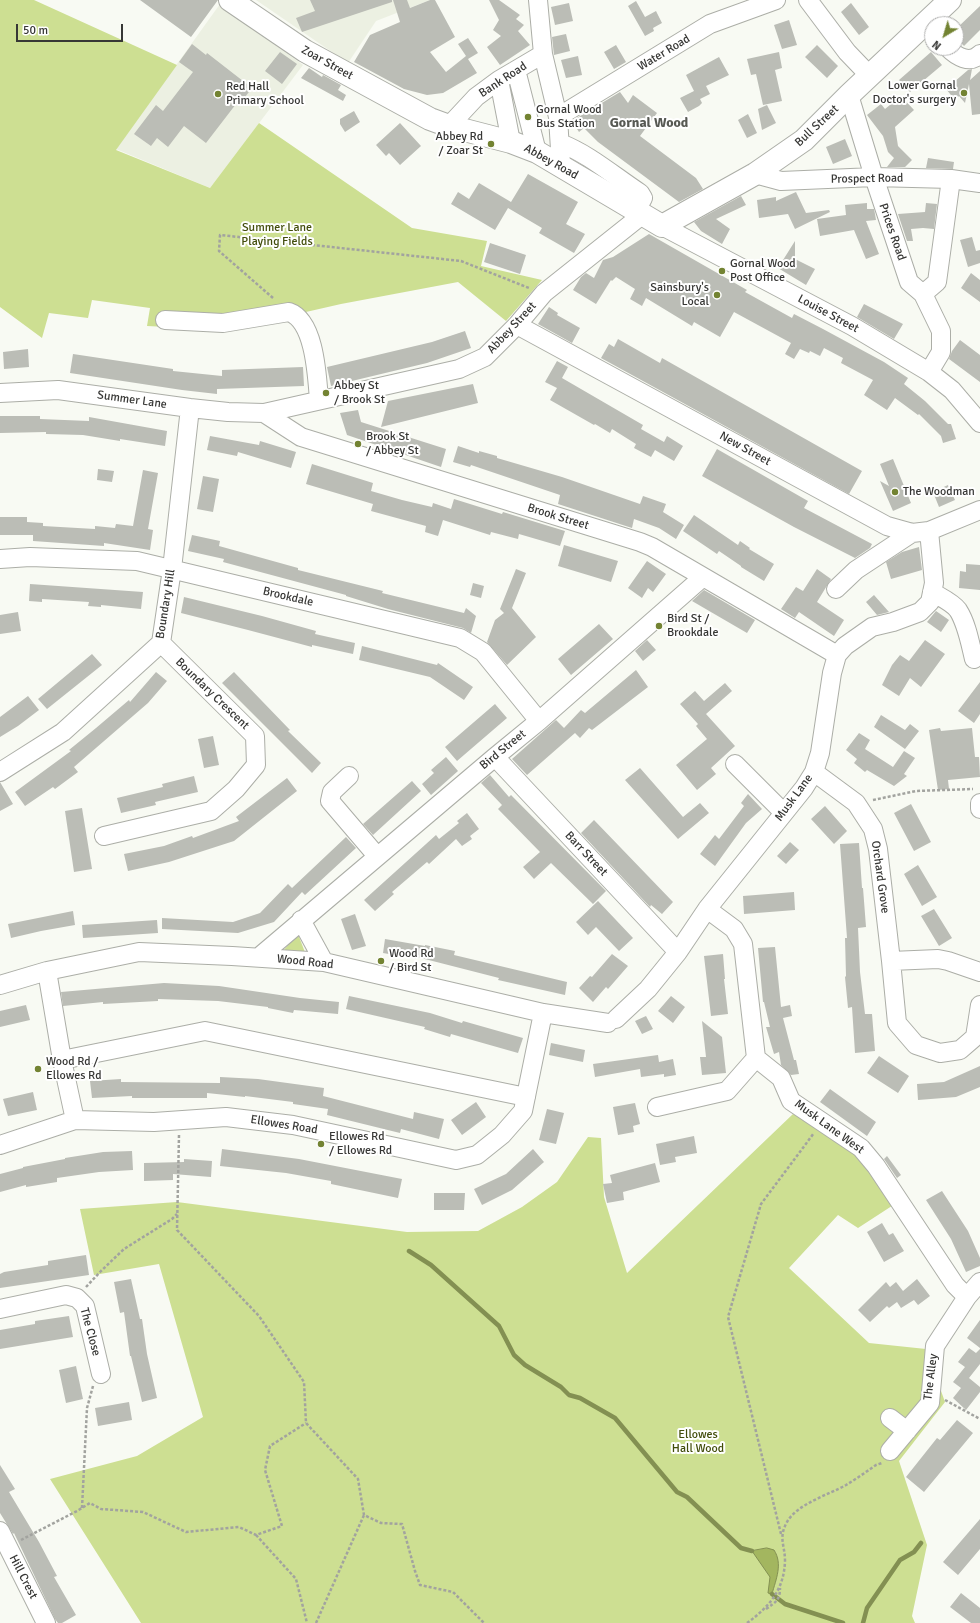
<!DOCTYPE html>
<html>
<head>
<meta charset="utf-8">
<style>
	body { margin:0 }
	#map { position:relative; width:980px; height:1623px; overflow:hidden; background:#f8faf3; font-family:Signika,sans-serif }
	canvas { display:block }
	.north { position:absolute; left:924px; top:16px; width:40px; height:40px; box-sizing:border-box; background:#fff; border:1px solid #afafae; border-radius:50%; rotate:218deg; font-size:11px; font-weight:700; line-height:16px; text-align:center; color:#373735 }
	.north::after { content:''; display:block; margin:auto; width:14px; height:18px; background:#738332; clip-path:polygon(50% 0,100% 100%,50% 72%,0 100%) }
	.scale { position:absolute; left:16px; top:24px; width:107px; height:18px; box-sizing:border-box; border:2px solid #373735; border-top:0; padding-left:5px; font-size:12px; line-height:14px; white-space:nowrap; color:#373735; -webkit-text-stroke:3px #fff; paint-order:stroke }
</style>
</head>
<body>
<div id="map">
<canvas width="980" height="1623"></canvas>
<div class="north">N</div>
<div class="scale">50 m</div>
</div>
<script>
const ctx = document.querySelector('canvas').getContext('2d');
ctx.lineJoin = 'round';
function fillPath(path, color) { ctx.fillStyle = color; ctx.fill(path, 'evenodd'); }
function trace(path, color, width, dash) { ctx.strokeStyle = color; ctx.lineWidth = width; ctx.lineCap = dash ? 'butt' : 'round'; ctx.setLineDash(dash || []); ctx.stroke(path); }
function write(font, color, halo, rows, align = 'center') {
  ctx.font = font + ' Signika,sans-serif'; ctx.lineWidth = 4; ctx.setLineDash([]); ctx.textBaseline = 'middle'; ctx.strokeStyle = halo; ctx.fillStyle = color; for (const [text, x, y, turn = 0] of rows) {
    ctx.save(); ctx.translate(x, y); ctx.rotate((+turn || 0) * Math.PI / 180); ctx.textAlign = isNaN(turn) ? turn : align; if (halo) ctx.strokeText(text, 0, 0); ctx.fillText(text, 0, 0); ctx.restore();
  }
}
fillPath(new Path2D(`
	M256,0h174l-54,21 -28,42z
	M220,4l83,61 -93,123 -94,-39z`), '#ecf0e2');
fillPath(new Path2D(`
	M0,0h34l143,65 -61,85 94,38 49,-65 153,105 75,13 -6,25 61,14 -36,41 -48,-39 -117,22 -114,26 -80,-4 3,-18 -58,-8 -4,18 -39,-5 -7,25 -42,-31z
	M298,934l8,21 -24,-3z
	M793,1114l68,38 37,50 -40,26 -20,-13 -49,53 80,75 57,6 19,53 -46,59 28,84 -15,71 3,7h-774l-91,-144 87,-23 66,-39 -44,-153 -65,11 -14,-66 97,-7 230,30 71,-1 44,-24 35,-25 31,-45 13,1 3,59 23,76z`), '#cddf92');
const water = new Path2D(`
	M767,1548l7,2c9,14 2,29 -2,44l-4,-1 2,-16 -18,-26z`);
fillPath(water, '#a3b65f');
trace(water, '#839052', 1);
trace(new Path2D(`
	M409,1251l22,14 68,61 15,29 11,10 36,22 8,8 11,3 35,20 62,74 10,5 54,51 11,3
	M772,1594l13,10 58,19
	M863,1623l4,-15 33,-48 14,-8 7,-9`), '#839052', 4.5);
fillPath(new Path2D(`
	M140,0h78l-27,37z
	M310,0h82v2l-90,30 -6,-14 19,-7z
	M393,0h14l3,8 20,-8h5l20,37 -25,15 16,20 20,-16 -8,-12 10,-6 10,15 -10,6 9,14 -34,20 -16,2 -23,-6 -50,-27 16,-27 30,-13z
	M489,0h10l21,15 -4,4 8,6 -6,6 12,14 -30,20 -13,-18 14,-11 -8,-6 6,-10z
	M636,1l9,16 11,-6 6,12 -9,5 1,3 -9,5 -17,-30z
	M569,3l4,18 -18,4 -4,-18z
	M851,3l18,24 -10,8 -18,-23z
	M980,6v24l-16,16 -8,-9v-8z
	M789,20l8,25 -15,4 -8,-24z
	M566,34l4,17 -16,4 -2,-18z
	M192,44l14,11 1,-2 45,35 -14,18 -2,-2 -30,39 -22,-17 -16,21 -11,-9 -6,8 -17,-12 22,-29 7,6 30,-39 -14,-10z
	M616,45l10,17 -12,7 -10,-17z
	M817,45l21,21 -11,12 -22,-21z
	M280,52l17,12 -15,20 -17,-13z
	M779,52l3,16 -7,2 7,31 -19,4 -7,-31 -5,1 -4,-16z
	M931,52l11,13 -32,27 -11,-12z
	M578,56l4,19 -16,3 -5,-18z
	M719,57l10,18 -23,11 4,8 -10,5 2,4 -3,3 -11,6 -8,-14 14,-7 -8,-16z
	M309,68l13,9 1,-2 18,10 -3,5 8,5 -3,6 -42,-23z
	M972,69l-2,11 10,-9v43l-8,1 -3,-31 -4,19 -6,-7 -4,4 -9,-11 22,-19z
	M620,92l8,11 5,-8 24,18 -17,23 56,42 7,11 -24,13 -81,-60 -14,-14 -5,4 -7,-11z
	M901,96l13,14 -19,17 3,19 14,14 -7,7h-18l7,-9 -6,-6 -5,-16 -16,-21 14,-11 4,5z
	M767,105l9,18 -14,7 -4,-21z
	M354,111l6,11 -15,10 -5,-8v-5z
	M748,114l9,19 -10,5 -9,-18z
	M400,123l21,23 -21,19 -11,-12 -3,3 -10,-11z
	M845,139l7,17 -19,8 -7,-17z
	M928,158l26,4 -1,7 -27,-1z
	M528,174l50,28 -12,22 19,10 -11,19 -35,-20 3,-5 -34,-20 -13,22 -44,-26 7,-12 11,7 10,-16 32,19z
	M796,192l10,21 23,-3 1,2 -35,17 -7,-15 -29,4 -2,-18 19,-3v4z
	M741,196l5,9 -30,14 14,10 -8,15 -21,-13 -7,-9z
	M867,203v6h7l1,5 1,6 -10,1 13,33 -13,5 -12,-29 -34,6 -3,-17 29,-4 -1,-10z
	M926,203l11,1 -3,25 -11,-1 -12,1 2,12h-6l-9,-27 27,-2z
	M649,234l98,56 -2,2 47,26 2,-4 29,15 61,33 24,16 -4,6 21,17 23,23h3l5,15 -13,4 -2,-7 -22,-22 -1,1 -23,-17 -8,12 -23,-15 9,-15 -32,-17 2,-5 -19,-10 -4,8 -10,-5 -1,2 -9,-4 -6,10 -9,-5 6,-11 -57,-31 -14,25 -26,-15 -2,4 -46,-28 -4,8 -12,-7 5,-10 -19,-12 -4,4 -1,-1 -15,24 -23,-14 8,-13 5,-4 8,5 9,-18 10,-3z
	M972,237l4,14 4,-1v13l-12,4 -8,-27z
	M795,241v18l20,10 -9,16 -28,-17z
	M490,243l36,12 -6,19 -36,-12z
	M971,273l9,7v22l-19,-14z
	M864,304l39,20 -9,15 -37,-22z
	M549,307l9,6 -1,2 23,13 -8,15 -34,-19z
	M465,331l6,17 -44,15 -96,23 -4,-19 105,-25z
	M618,339l42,24 2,-5 200,113 -13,23 -248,-136 8,-14 5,3z
	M960,340l20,15v27l-31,-23 3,-8z
	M28,349l1,18 -25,2 -1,-17z
	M73,354l100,15v2l49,5v-6l81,-3 1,19 -87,3v5l-35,-4 -112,-17z
	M557,361l11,6 -6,11 81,47 -2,4 23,13 3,-6 16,10 -9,15 -19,-11 -4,7 -17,-9 2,-4 -24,-15 -2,4 -15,-9 -1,1 -44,-25 7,-12 -12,-6z
	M473,384l5,19 -97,24 7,-26z
	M358,410l3,12 85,27 -5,18 -94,-32 -7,-22z
	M0,416h40v3l49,2v-4l78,14 -2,15 -45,-7v2l-37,-6 -37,-1v-2l-46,1z
	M210,436l49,9 1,-4 36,11 -5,16 -53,-16 -1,4 -30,-6z
	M458,446l21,7v-2l18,5v2l65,19 78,27 3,-8 23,8 -3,8 21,13 -8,14 -17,-11 -25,-9 -2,9 -74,-24 2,-9 -89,-30 -1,2 -17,-5z
	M717,449l91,52 -4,7 68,36 -2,4 -15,10 -61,-31 -92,-51z
	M893,459l18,44 -18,8 -13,-30 9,5 -9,-22z
	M312,464l61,19 -2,8 31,9 30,7 1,-4 18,6 3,-10 48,15 1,-2 62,19 -5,15 -41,-12 -1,5 -27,-7 -1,3 -47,-15 -5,16 -13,-4 1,-6 -55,-15 2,-7 -67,-20z
	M98,469l16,2 -2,11 -15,-2z
	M143,470l15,3 -10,56 5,1 -3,20 -46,-7v3l-71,-5v-6h-33v-18h27v5l16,1v3l52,3v-3l20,2 1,-4 17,2z
	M203,476l16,3 -6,33 -16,-3z
	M948,485l7,15 -16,7 -6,-15z
	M694,515l44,30 2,-4 10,7 -1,1 25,15 -10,17 -23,-14v-1l-22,-15 -2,3 -34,-23z
	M192,535l28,6 -1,5 79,22v2l85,21 -1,2 82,20 2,-5 10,8 -5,17 -8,-5 -75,-19 -42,-13v-1l-123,-33 1,-3 -36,-8z
	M564,545l54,16 -7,21 -53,-16z
	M919,547l3,23 -31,9 -5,-17 16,-10z
	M647,561l19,13 -13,18 -5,-4 -6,10 -14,-10z
	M966,564l14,1v25l-21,-2 1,-17 6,1z
	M516,569l10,4 -14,35 24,29 -29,28 -20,-23 8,-22 9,-7 -4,-4z
	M817,569l14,10 -14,23 27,18 -10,16 -35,-24 -4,6 -14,-9 15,-22 7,4z
	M473,583l11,3 -3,12 -11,-3z
	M30,584l113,8 -2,17 -40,-4v2l-13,-1 1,-4 -47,-3v3l-13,-1z
	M704,590l51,30 -8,13 -55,-32z
	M874,595l15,17 -12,3 -11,-13z
	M184,597l78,19 54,15 -1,3 40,9 -2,11 -41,-9v2l-64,-17 -67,-17z
	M936,611l13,9 -8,12 -14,-10z
	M18,612l3,19 -21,3v-19z
	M599,624l14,15 -42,36 -13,-16z
	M647,640l9,10 -13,11 -8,-10z
	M925,640l20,14 -24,33 -11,-9 -11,18 -17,-11 10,-20 8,-10 9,6z
	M362,646l75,19 1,-2 35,24 -9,13 -34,-23 -71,-17z
	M92,654l10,11 -55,44 -9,-10z
	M636,670l12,17 -56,43 -3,-2 -9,10 -5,-5 -48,42 -15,-16 44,-39 8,8 17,-18 4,3z
	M156,672l11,9 -19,22 -74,64 4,5 -23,17 -2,-2 -28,19 -10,-14 56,-41 -2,-1 27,-22 33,-28 1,2z
	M234,672l56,58 -2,1 33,32 -9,10 -90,-90z
	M980,682v32l-6,9 -16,-12z
	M725,683l7,8 -26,23 29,32 -24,22 5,6 -19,16 -21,-25 31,-26 -11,-13 2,-2 -18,-20 15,-13 9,10z
	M28,696l11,14 -21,16 -18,11v-20z
	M495,704l12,14 -50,43 -12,-14z
	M881,715l24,15 5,-6 9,7 -14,18 -31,-22z
	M940,728l1,3 31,-3 3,29h4l1,20 -32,3 1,9 -11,1 -9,-60z
	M859,733l11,7 -5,9 28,18 11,-16 11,7 -11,16 3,2 -13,10 -27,-16 -2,2 -11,-9 3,-4 -11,-9z
	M213,736l6,29 -15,3 -6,-29z
	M446,757l12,14 -27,24 -9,-11 12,-11 -3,-3z
	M640,768l43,49 17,-14 9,10 -31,26 -53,-59z
	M490,775l19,22 2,-2 95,96 -13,13 -42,-41 -17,16 -11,-12 17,-15 -42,-43 4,-4 -21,-22z
	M194,776l4,16 -43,10 1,3 -35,8 -4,-15 46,-11 -1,-3z
	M287,778l10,13 -63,50 -65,21 -41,9 -4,-17 40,-8 28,-10 1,2 46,-17 -3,-4z
	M412,781l9,10 -48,44 -10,-11z
	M0,782l13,22 -13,7z
	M748,794l14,15 -16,14 -31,43 -15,-12 15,-19 4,4 25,-33 -3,-3z
	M911,804l20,38 -17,9 -20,-38z
	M825,806l22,25 -13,13 -23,-25z
	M82,808l10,61 -18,3 -9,-61z
	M467,813l12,16 -9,7 2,3 -10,7 -6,-7 -27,25 -2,-2 -35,30 2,2 -19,17 -11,-11 72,-65 3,4 20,-16 -2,-2z
	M594,820l79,82 -11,12 -11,-9 -1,2 -69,-74z
	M346,837l10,11 -51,47 -3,-3 -28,30 -36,11 -76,-4v-11l71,4 27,-9 28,-29 4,4z
	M790,842l9,8 -13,14 -9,-8z
	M859,843l3,45h1l3,39 -8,1 2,44 5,42h7l3,37 -20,2 -3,-46 -4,1 -3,-31 1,-1 -1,-38h2l-7,-94z
	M918,865l19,32 -15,9 -18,-32z
	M794,892l1,18 -51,4 -1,-18z
	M598,901l35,37 -14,13 -23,-24 -8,8 -12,-13z
	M934,909l18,29 -13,8 -18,-30z
	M73,911l2,14 -34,6 -30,7 -3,-14z
	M355,914l11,32 -14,4 -11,-31z
	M157,920l1,13 -75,5 -1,-13z
	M385,939l40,7v-1l30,6 -1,4 113,27 -2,13 -67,-15 1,-2 -82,-21v2l-34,-6z
	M775,947l6,60 9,-2 2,11 -9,2 11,42h2l3,14 -8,1 -10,-10 -2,-13 -5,2 -8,-27h4l-6,-25h-1l-5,-54z
	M612,954l16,12 -20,23 -2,-2 -13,15 -14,-14 11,-12 2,1z
	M723,954l2,25h-1l4,35 -17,2 -7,-60z
	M164,983l55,3 81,12 39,4 -1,12 -44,-4 -1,3 -25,-5v-1l-50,-6 -60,-2v2l-55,3v-2l-40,4 -2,-14z
	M349,996l81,17 32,10 1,-2 60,17 -5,15 -67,-19 -1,3 -26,-8 1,-2 -79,-18z
	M671,996l14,11 -12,16 -15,-12z
	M26,1005l4,15 -30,7v-16z
	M646,1016l7,13 -11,5 -7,-13z
	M702,1021l20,16 4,36 -24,2 -2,-18h6z
	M551,1043l34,7 -2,12 -34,-7z
	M658,1055l1,7 14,-3 3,16 -12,2v-3l-23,3 -1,-8 -45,8 -2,-13z
	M879,1056l30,20 -11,17 -31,-20z
	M980,1066v21l-24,10 -38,3 -1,-16 27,-2z
	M220,1077l38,2 66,9 -1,8 90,23 1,-7 30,7 -5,20 -38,-10 -1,4 -73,-18 1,-6 -35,-5v-2l-48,-6v1l-38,-4v5h-75v-2l-40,2 -2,-17 31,-2v3l99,1z
	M830,1089l46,33 -9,14 -47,-34z
	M33,1092l4,18 -29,6 -5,-17z
	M476,1102l10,15 -24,18 -11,-15z
	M635,1103l5,21 -7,2 1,6 -16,3 -5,-28z
	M547,1109l17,4 -8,31 -17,-4z
	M694,1136l3,17 -22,4 1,5 -16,3 -4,-21z
	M222,1149l77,10 103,20 -4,19 -67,-14v-3l-45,-8 -66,-7z
	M533,1149l11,13 -32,28 -30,15 -8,-16 32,-15z
	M132,1151l1,19 -34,2 -42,6v4l-31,5v-2l-26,7v-18l23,-6v-1l42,-8v-1l38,-6z
	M887,1156l14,19 -4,3 -13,-19z
	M184,1159l28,2 -1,16 -38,-3v6l-29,1v-18l40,-1z
	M655,1163l5,19 -37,10 1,8 -17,3 -4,-19 9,-1 -2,-8z
	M942,1191l26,40 12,27v8l-14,6 -15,-33 -25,-39z
	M434,1193h31l-1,17h-30z
	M882,1223l7,12 4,-2 11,18 -20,11 -17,-30z
	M86,1255l3,20 -89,13v-14l4,-2 44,-7v-4z
	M131,1279l9,40h2l5,35 10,44 -15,4 -11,-46h-1l-6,-44 -4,1 -6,-31z
	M917,1279l13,17 -12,9 -4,-5 -13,8 -4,-6 -8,6 -2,-2 -17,16 -12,-12 28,-28 4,5 6,-5 7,9z
	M69,1316l4,21 -73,12v-19l35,-6v-3z
	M980,1320v28l-13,-10z
	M969,1348l7,5 4,-4v15l-11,14 11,9v5l-14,18 -13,-12 8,-10 -8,-6 12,-15 -7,-5z
	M76,1366l7,33 -17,4 -7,-33z
	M129,1402l3,18 -34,6 -3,-18z
	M957,1420l16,13 -49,59 -18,-15 31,-39 3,2z
	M0,1465l15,24 -6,3 30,50 18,34 -3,1 22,38 -14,8h-4l-3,-4 -41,-86 -1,1 -13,-21z
	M980,1519v30l-22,26 -15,-13z
	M961,1593l19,15v15h-9l-21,-16z`), '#bbbdb6');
const minor = new Path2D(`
	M538,0l5,54 15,63 3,49
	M808,0l39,52 23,24
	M948,48c8,8 22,17 32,6
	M516,70l21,82
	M499,80l12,62
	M849,95l25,82 35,105 14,12 18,37v21l-12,20
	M558,117l152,-93 66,-24
	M449,126l27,-29 23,-17 44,-26
	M560,143c29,11 54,33 80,50l3,5 -7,13
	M755,174l26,7 93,-4 77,2 29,4
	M662,226l190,100 77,46 23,18 28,33
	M923,294l14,-12 14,-103
	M165,320l58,3 66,-11c26,9 28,64 30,88
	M517,325l370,201 25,7 17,-2 51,-21
	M0,393l58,-3 132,18 38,4 36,1 195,-44 26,-12 32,-32 27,-32 98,-78
	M264,413l37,24 339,105 12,5 185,108
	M0,559l30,-2 107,4 323,77 23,14 56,69
	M836,589l20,-19 56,-37
	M932,592c8,5 20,10 26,18 9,14 12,33 16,49
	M495,757l183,195
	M735,764l49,49
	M0,772l63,-40 98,-89 11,-74 18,-161
	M814,772l42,31 17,26 5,20 13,112 47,-2 10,2 32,11
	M349,776l-17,16 -2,9 47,55
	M980,803v6
	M104,836l107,-25 25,-22 20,-24 -1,-29 -94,-93
	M707,909l27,20 9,15 13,114 25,20 10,23 70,47 15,18 79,119 12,12
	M301,920l23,42
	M259,957l236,-200 44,-36 164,-144
	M891,961l6,62 19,22 24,8 20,-3 15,-13 5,-32
	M47,971l15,89 13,60
	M0,985l47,-14 92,-19 93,4 92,6 219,51 65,10
	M616,1019l32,-30 30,-37 29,-43 97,-121 10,-16 6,-19 12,-80 5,-18 8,-9 27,-19 21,-5 27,-10 10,-10 4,-19 -5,-52
	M62,1060l143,-29 321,66
	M657,1107l70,-16 29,-33
	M0,1145l75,-25 79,2 72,-5 67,8 163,35 21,-5 25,-20 21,-24 20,-98
	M0,1309l66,-14 11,3 8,8 16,68
	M890,1418l17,13
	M890,1451l40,-48 5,-57 32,-49 13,-15
	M0,1531l46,92`);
const major = new Path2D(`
	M230,0l75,51 125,68 19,7 62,16 26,10 125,74 93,-52 49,-34 45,-45 101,-95`);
trace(minor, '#acaea7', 20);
trace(major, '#acaea7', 24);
trace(new Path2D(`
	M273,298l-54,-47 1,-16 241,26 68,27
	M873,800l43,-9 57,-2
	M179,1135l-2,95 82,86 45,66 2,41 52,56 6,36 17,8 21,1 13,47 5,14 33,7 31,31
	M86,1287l15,-16 23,-22 48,-30 5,-5
	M945,1400l35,19
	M82,1508l5,-100 6,-22
	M781,1534l-53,-217 33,-113 53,-71
	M256,1535l40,44 11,44
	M21,1540l56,-29 13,-8 11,6 42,3 43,20 53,-5 17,8 26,-9 -17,-56 5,-24 36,-23
	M766,1609c10,-7 14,-9 14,-21
	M316,1623l48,-108
	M747,1623c22,-16 37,-33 38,-62 0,-16 -7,-23 2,-39 10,-18 41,-27 59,-37 10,-6 20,-13 30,-20l6,-2`), '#a2a39f', 2.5, [3, 2]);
trace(minor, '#fff', 18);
trace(major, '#fff', 22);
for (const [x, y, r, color] of [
	[964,93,4,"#738332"],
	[218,94,4,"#738332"],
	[528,117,4,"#738332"],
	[491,144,4,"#738332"],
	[722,271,4,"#738332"],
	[717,295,4,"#738332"],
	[326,393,4,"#738332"],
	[358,444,4,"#738332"],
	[895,492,4,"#738332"],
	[659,626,4,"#738332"],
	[381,961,4,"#738332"],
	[38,1069,4,"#738332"],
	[321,1144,4,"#738332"]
]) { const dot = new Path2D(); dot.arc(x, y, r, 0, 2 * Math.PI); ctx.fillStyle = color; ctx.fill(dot); trace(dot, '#fff', 1.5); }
write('12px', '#373735', '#fff', [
	["Water Road",664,53,-31],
	["Zoar Street",327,63,29],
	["Bank Road",503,80,-33],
	["Bull Street",817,126,-43],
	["Abbey Road",551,162,29],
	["Prospect Road",867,179,-1],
	["Prices Road",892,232,71],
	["Louise Street",828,314,28],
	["Abbey Street",512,328,-47],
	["Summer Lane",132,400,8],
	["New Street",745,449,29],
	["Brook Street",558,517,17],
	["Brookdale",288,597,13],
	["Boundary Hill",166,604,-81],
	["Boundary Crescent",212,694,44],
	["Bird Street",503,750,-39],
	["Musk Lane",794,798,-54],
	["Barr Street",586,854,47],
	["Orchard Grove",880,877,82],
	["Wood Road",305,962,6],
	["Ellowes Road",284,1125,9],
	["Musk Lane West",829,1127,36],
	["The Close",90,1332,75],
	["The Alley",931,1377,-83],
	["Hill Crest",23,1577,63]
]);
write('12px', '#373735', '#fff', [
	["Lower Gornal",956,86,"right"],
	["Doctor's surgery",956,100,"right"],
	["Red Hall",226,87],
	["Primary School",226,101],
	["Gornal Wood",536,110],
	["Bus Station",536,124],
	["Abbey Rd",483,137,"right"],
	["/ Zoar St",483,151,"right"],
	["Gornal Wood",730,264],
	["Post Office",730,278],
	["Sainsbury's",709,288,"right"],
	["Local",709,302,"right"],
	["Abbey St",334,386],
	["/ Brook St",334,400],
	["Brook St",366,437],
	["/ Abbey St",366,451],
	["The Woodman",903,492],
	["Bird St /",667,619],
	["Brookdale",667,633],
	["Wood Rd",389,954],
	["/ Bird St",389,968],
	["Wood Rd /",46,1062],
	["Ellowes Rd",46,1076],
	["Ellowes Rd",329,1137],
	["/ Ellowes Rd",329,1151]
], 'left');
write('12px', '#424d0b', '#fff', [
	["Summer Lane",277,228],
	["Playing Fields",277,242],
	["Ellowes",698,1435],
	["Hall Wood",698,1449]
]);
write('bold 14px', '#575953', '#fff', [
	["Gornal Wood",649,123]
]);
</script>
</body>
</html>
